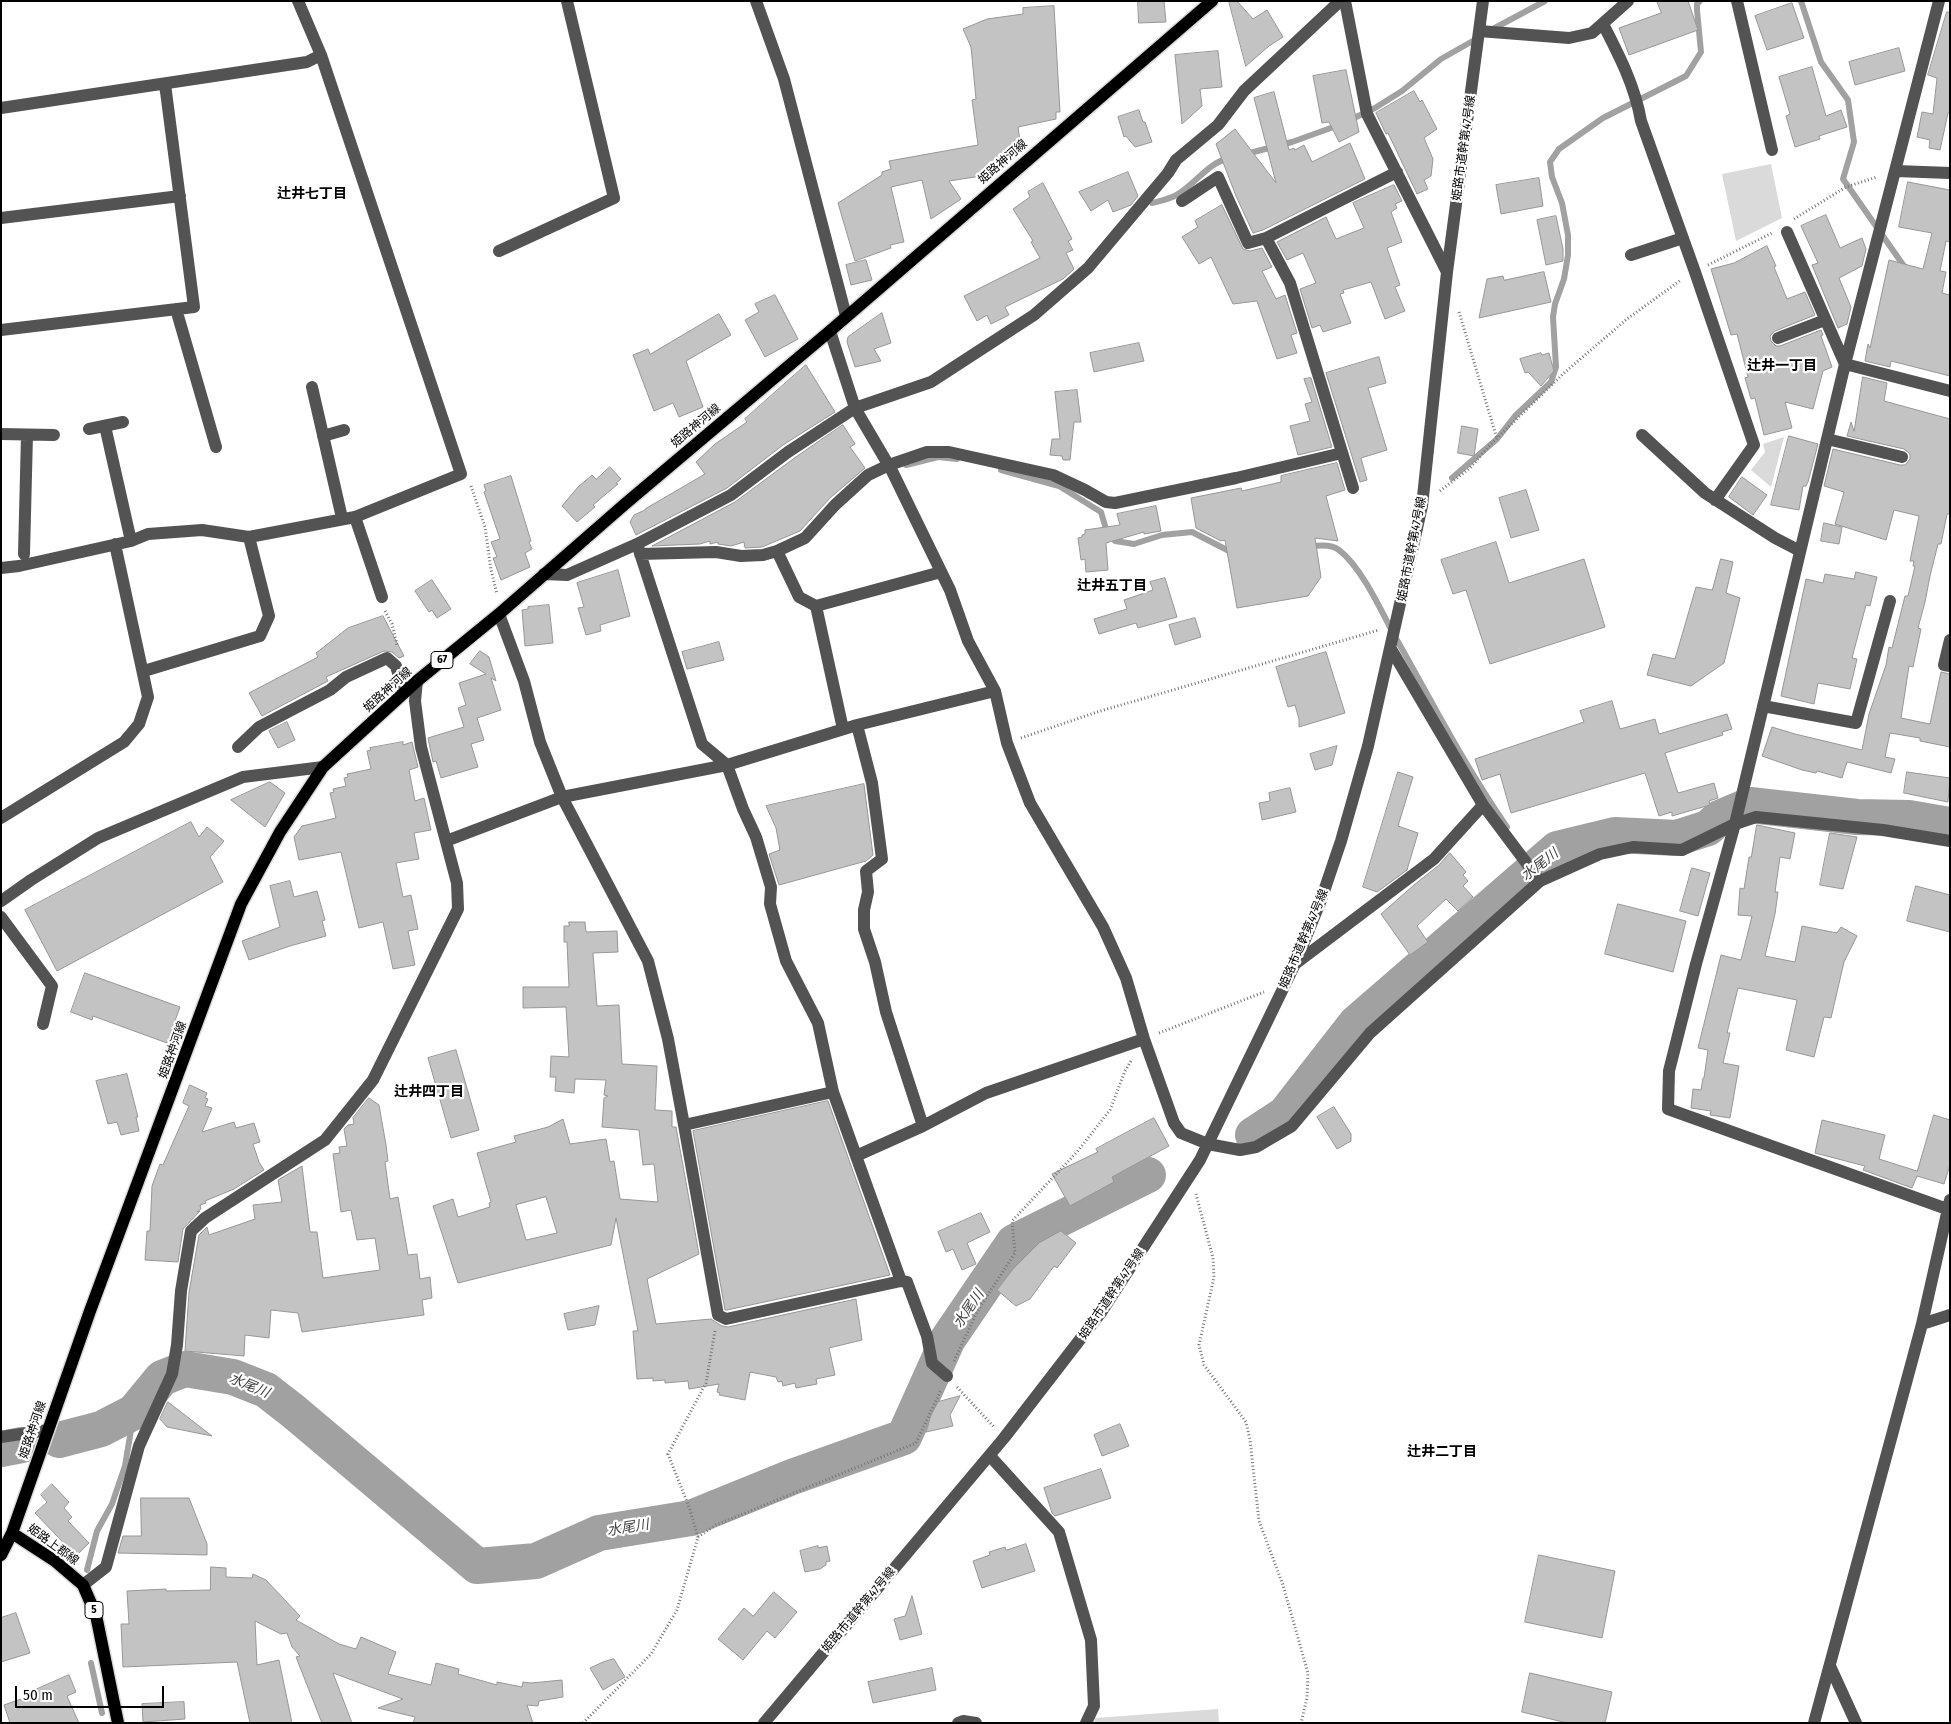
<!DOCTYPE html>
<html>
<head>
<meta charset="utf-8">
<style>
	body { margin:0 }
	#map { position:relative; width:1951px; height:1724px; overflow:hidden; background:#fff; font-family:"Fira Sans Condensed",sans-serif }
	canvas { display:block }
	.frame { position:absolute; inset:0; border:2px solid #000; pointer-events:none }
	.scale { position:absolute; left:15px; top:1686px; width:149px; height:22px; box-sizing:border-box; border:2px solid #000; border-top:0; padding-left:6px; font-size:15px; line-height:18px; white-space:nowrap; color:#000; -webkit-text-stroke:4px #fff; paint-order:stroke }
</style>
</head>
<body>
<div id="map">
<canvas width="1951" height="1724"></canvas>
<div class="frame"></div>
<div class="scale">50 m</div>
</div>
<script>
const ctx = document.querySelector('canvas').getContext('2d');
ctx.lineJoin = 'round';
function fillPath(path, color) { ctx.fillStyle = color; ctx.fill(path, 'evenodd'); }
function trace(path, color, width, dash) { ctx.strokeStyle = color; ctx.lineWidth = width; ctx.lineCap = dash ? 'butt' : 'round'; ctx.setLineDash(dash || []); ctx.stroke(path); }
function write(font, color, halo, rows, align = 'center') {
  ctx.font = font + ' "Fira Sans Condensed","Noto Sans JP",sans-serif'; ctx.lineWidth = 4.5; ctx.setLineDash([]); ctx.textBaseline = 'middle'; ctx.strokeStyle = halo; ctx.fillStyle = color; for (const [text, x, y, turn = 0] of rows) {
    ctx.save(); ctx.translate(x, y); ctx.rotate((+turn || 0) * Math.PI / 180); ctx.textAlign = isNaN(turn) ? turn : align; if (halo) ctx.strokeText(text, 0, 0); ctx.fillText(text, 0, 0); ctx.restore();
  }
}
fillPath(new Path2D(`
	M1771,164l11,54 -46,23 -14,-67z
	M1784,437l-13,50 -20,-17 14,-18 -2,-8z
	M1218,1709l1,14h-125l1,-5z`), '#dadada');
trace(new Path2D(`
	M1801,1l20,61 27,38 6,42 -11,37 63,90
	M1491,30l54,-29
	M1350,120l25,-12 27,-17 39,-32 37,-21
	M1246,154l46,-12 47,-17
	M1152,203c8,-2 19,-4 26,-9 18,-11 30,-31 51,-36
	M906,465l32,-8 19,2
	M1001,470l58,16 42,26 5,17 9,12 19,3 28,-9 30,-3 41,21
	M1452,478l45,-39 18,-23 36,-34 5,-15 -3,-50 2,-13 9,-25 4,-24v-20l-6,-32 -10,-26 -2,-15 9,-13 44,-31 83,-42 15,-24 -4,-42v-6l3,-3
	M1310,547c10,-2 21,-3 29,3 22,17 41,58 54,83 37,65 71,132 114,194
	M87,1570l10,-39 15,-27 13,-38 9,-54
	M91,1663l11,50`), '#a1a1a1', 6);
trace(new Path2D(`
	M1253,1135l32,-21 71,-91 201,-174 58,-14 62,3 31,-10 11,-10 31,-13 107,12 52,1 41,7
	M59,1440l42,-11 33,-17 28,-34 23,-9 48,8 33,13 27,21 184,155 59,-5 63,-28 92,-15 101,-41 112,-40 44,-98 66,-97 134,-67
	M1,1449l21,-4`), '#a1a1a1', 36);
const building = new Path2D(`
	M1138,1h26l2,21 -27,1z
	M1229,1h8l16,18 14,-9 16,27 -14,9 -23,20z
	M1657,1h31l10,29 -69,25 -10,-27 42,-15z
	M1792,3l12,35 -37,12 -12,-34z
	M1054,6l6,106h-4v7l-38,8 3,20 -22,8 2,10h-4l1,3 -11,2 1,5 -39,6 12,18 -30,20 -9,-39 -31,7 13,55 -14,3 1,3 -36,13 -17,-58 44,-28v-3l9,-3 -2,-8 89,-16 -6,-45 4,-1 -5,-52 -8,-18 24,-10 36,-5v-6z
	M1947,12h3v101h-2l-8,37 -11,-2 1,-8 -13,-3 5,-25 11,2 4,-36 -9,-3z
	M1899,48l6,23 -50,14 -6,-23z
	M1218,51l4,36 -22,2 2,17 -20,18 -7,-69z
	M1812,67l14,49 15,-6 6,17 -28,9 1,3 -25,8 -9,-31 4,-2 -11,-37z
	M1346,70l13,62 -20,10 -10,-20 -7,1 -9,-47z
	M1414,91l6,11 2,-2 15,29 -13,9 9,21 -2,17 -7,4 4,9 -11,5 -29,-61 -2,1 -10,-21z
	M1274,92l15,58 5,-2 1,2 9,-5 8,17 38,-19 15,36 -102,51 -10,3 -17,-37 -20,-52 19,-15 41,54 -22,-85z
	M1139,110l4,12h2l7,20 -17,5 -9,-11 -2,1 -6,-20z
	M1128,172l10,24 -7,9 -18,7 -5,-12 -17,11 -12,-19z
	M1539,178l4,28 -42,8 -5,-29z
	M1908,182l42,8v52l-4,-1 -6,30 6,1 -4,21 8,2v81l-59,-15 -1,6 -25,-6 3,-17 2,4 19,-88 34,9 9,-36 -33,-6z
	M1043,183l29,56 -4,2 5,9 -7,3 8,16 -11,10 -58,28 4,8 -18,9 -4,-9 -10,6 -13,-25 76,-38 -9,-16 2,-1 -20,-32 17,-12 -2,-5z
	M1394,185l8,16 -7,3 2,4 -6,4 11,30 -15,6 13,37 -5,2 10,24 -20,8 -14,-37 -28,8 1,3 -4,1 11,29 -28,9 -3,-7 -8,3 -12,-39 16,-6 -13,-30 -16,7 -10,-18 49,-25 10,22 28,-11 -11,-25z
	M1222,205l21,44 7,2 12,-3 10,19 -10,4 14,28 9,-4 12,38 -6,2 6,18 -20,6 -20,-58 -24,3 -22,-47 -12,7 -17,-27 16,-10 -3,-6z
	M1826,215l14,33 22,-10 4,11 -4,17 -23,12 12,29 -4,17 -9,4 -26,-63 6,-2 -17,-37z
	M1556,216l7,33v12l-17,4 -9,-45z
	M1767,246l9,20 -2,1 13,32 18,-7 10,23 -40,16 -5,5 1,5 5,5h4l41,-16 2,5 -2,1 11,31 -9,4 -10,38 -28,-7 7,26 -28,7 -9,-37 -4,1 -6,-21 3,-1 -11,-43 -6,1 -20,-66 23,-6z
	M866,260l6,20 -21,5 -5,-20z
	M1544,272l7,30 -72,16 8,-39 16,-3 1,4z
	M775,295l23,44 -33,18 -20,-37 14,-8 -4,-8z
	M882,313l9,30 -17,6 7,12 -26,6 -8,-25 1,-5z
	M719,314l12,21 -45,26 17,46 -24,10 -6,-14 -19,8 -21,-56 15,-6 2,5z
	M1139,343l5,18 -50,11 -4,-19z
	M1541,353l1,2 7,-2 5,18 -13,15 -13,-14 -3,1 -5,-14z
	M1379,357l7,26 -18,5 19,62 -26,8 6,22 -7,2 -34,-109z
	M806,365l29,47 -52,33 -56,43 -91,47 -6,-13 4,-7 11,-5v-1l60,-35 -9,-12 19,-18 32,-22 -2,-3z
	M1863,377l24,6 -3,18 66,18v95h-3l-6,30h-3l-8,32 -5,26 -7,26 3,1 -8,38 -4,-1 -8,52 29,6 11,-52 9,2v73l-30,-6v-3l-30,-5 -5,24 10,2 -4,14 -44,-11 -5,16 -25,-7 -1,2 -14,-3 -40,-14 10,-29 23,7 67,16 7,-36 17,-49 3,-18 3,1 13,-52h3l7,-30h-2l1,-5h-4l9,-45 -25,-6 -8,30 -51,-16 9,-32 -20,-6 9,-37 67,16h5l5,-6v-5l-6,-5 -57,-13 4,-14 3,9z
	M1311,378l21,69 -34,8 -8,-29 20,-5 -5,-17 7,-2 -8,-23z
	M1077,390l4,32h-7l-4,38h-7l-1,-4 -12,-1 2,-16h8l-5,-47z
	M843,425l12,19 -5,3 15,21 -35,30 -30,33 -38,16 -17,1 -1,-6 -13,4 -13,-2v-2l-8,2v-3l-10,3 -48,2 83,-44 58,-43z
	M1462,426l16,3 -4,27 -16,-3z
	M1789,436l29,8 -10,38 -2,4h-3l-4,24 -28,-5z
	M1337,463l8,27 -19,6 12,45 -23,-3 6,39 -13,19 -71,12 -12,-68 -4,1 -25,-13 -5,-30 50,-10 1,3 39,-9v-6z
	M610,467l11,12 -5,4 2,1 -25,21 2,2 -18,15 -15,-16 16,-19 14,-12 4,4z
	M511,476l20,65 -2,1 3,7 -7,4 5,14 -29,13 -8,-22 4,-1 -6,-15 9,-3 -16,-47 2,-1 -2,-6z
	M1742,477l25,18 -14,20 -24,-18z
	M1526,490l13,40 -28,8 -12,-40z
	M1156,506l5,25 -17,3v-2l-38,11 2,27 -22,2 -1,-13 -4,1 -3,-22 4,-1v-2l3,-1v-4l35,-5 -3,-11z
	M1824,523l18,4 -3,17 -18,-3z
	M1496,542l13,41 75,-24 21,68 -115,37 -24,-74 -13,4 -12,-34z
	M1721,559l12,3 -7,31 14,5 -16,65 -33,23 -44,-11 6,-21 22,5 21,-72 16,3z
	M618,570l12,46 -30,9 1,6 -15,4 -8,-27 6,-1 -7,-24z
	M1856,572l21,5 -7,29 -4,-1 -14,53 5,1 -7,30 -32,-6 -4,21 -33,-8 25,-117 17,4 2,-9 29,5z
	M1165,578l12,39 -39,11 -2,-5 -37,11 -5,-15 33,-10 -3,-9 29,-10 -3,-8z
	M432,580l19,29 -14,9 -5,-8 -3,2 -14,-21z
	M549,605l4,38 -28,3 -3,-36 6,-1v-2z
	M383,616l21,40 -5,2 -7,-6 -8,-1 -58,26 2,4 -66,35 -13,-23 69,-36 -2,-4 32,-25z
	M1195,618l6,19 -26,8 -6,-20z
	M719,642l5,18 -37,9 -5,-17z
	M480,651l9,6 7,24 -5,-3 10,32 -24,8 7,22 -13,4 7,23 -37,11 -5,-17 -3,1 -5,-24 36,-11 -6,-19 8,-3 -7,-22 27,-9 -16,-10z
	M1326,652l19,61 -46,14v-8l-4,-14 -7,2 -12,-40z
	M1612,701l8,28 35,-10 4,15 68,-20 5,15 -10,3 1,3 -58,18 13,40 36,-10 4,15 -9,3 1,4 -38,11v-4l-13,4 -14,-43 -134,40 -11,-39 -18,6 -7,-21 109,-37 -4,-11z
	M287,722l8,18 -17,8 -9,-17z
	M403,742v3l9,-3 6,25 -9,3 6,31 9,-3 7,32 -17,3 5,26 -23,4 7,34 8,-2 7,34 -10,2 7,34 -22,4 -10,-47 -24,6 -18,-76 -42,8 -5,-23 8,-11 34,-8 -6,-25 4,-1 -1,-3 13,-3 -2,-8 4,-1 -1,-3 24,-5 -4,-18 4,-1 -1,-2z
	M1337,746l-5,19 -17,5 -5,-16z
	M1398,772l15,5 -15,49 20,7 -11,37 -30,22 -14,-5z
	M1907,772l43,6 -2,24 -44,-9z
	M270,782l15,11 -20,34 -34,-27z
	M864,784l9,71 -7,6 -87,24 -10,-31 11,-4 -4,-22 -10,-22z
	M1290,788l6,24 -34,8 -3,-17 11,-2 -1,-8z
	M191,822l8,15 8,-10 17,14 -14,16 13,25 -166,89 -32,-61z
	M1757,825l38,8 -5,26 -10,-2 -5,35h3l-3,22 -10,42 30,6 7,-36 35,7 4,-6 16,9 -13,26 -13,56 -7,-1 -10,40 -28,-7 11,-50 -59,-12 -11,45h3l-7,30 16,3 -9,52 -20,-3 1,-4 -20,-3 2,-19 8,1 2,-12h1l4,-28 -10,-2 23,-93 20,5 11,-44 -14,-1 2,-27 4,1 5,-32h2z
	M1830,833l27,4 -14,52 -23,-4z
	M1450,853l16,19 -3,3 5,6 -5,5 10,11 -15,14 -12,-12 -29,27 11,16 -18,13 -29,-41 33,-29 25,-20z
	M1692,868l18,5 -12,43 -18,-5z
	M290,881l4,16 23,-6 8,29 -3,1 4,15 -36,10 -41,14 -7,-19 38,-14 -10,-41z
	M1916,886l34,9v37l-43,-11z
	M1618,904l68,17 -13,51 -68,-18z
	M569,922h16l1,10 31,-1 1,21 -25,1 4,53 22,-1 3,59 35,2 -2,44 17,1v16h4l23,127 -52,25 9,45 55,-5 11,7 6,1 128,-28 6,41 -33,8 6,27 -19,4 1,5 -21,4 -1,-5 -12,3 -1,-5 -4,1 -2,-5 -26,-5 -5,28 -26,-5 1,-2 -3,-1 2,-8 -30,5 -1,-8 -23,2v-3l-12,1v-3l-16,1 -4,-48h5l-22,-113 -5,27 -153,38 -25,-77 20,-7 5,18 32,-10 -1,-4 2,-1 -14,-49 39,-11 -2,-6 34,-9 15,-8 7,25 36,-5 4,23 4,-1 6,38 38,3 -4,-38 -11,1 -4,-35 -37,-3 2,-29 4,-2 -4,-1 2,-15 -31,-1 -1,14 -19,-2 1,-14h-6l1,-21 18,1 -3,-50 -43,1v-21h46l-2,-45h-3v-16h5zM546,1197l11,36 -31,7 -10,-35z
	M85,973l95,34 -13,36 -74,-27 -1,4 -21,-8z
	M456,1050l23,80 -28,8 -23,-80z
	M127,1074l11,43h-2l3,14 -18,4 -4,-13 -9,2 -12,-43z
	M190,1085l17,8 -2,5 3,1 -3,7 7,2 -10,24 32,-10 2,6 18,-5 6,19 -7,2 6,18 5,8 -30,19 -29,12 1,2 -6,2 1,4 -4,3 3,-1 -17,18 -5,33 -33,-2 2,-29h3l2,-45 8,-22 3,1 26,-59 -6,-3z
	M369,1098l10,7 7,40 2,16 -3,1 5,37 8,-2 10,58 9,-1 3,25 10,-2 2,21 -10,2 2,15 -122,17 -4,-19 -27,-3 -2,28 -24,-3 -1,21 -59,-5 4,-59 10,-57 8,-8 2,8 46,-16 -2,-14 29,-3 -4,-22 24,-14 8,66h7l6,46 57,-8 -5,-32 -18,2 -6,-30 -10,2 -8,-58 7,-1 -1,-6 8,-1 -3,-17 4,-4 6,-1 -1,-6z
	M828,1101l62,174 -163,35h-2l-32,-179z
	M1334,1107l17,27v7l-14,8 -20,-32z
	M1934,1115l16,5v45l-6,19 -27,-8 -5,12 -49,-18 2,-4 -50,-13 7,-33 63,15 -6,24 38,12z
	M1154,1118l15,28 -57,31 2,5 -44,24 -18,-32 46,-22 -2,-3z
	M981,1213l9,19 -23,11 9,21 -14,6 -9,-21 -7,3 -8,-20z
	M1061,1231l15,12 -19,25 -3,-2 -24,33 -14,7 -19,-16 16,-21 26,-26z
	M599,1306l-4,19 -27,5 -4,-16z
	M960,1396l-10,19 3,11 -27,6 5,-17 7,-13z
	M168,1402l44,34 -45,-9 -7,-8z
	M1120,1424l9,22 -27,10 -8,-21z
	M1101,1469l10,29 -56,18 -3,-3 -8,-25z
	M52,1484l17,18 -5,6 8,9 -4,4 21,22 -13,13 -41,-43 12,-11 -6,-7z
	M141,1498h48l18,46v11l-89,-2 5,-17h18z
	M1026,1544l9,27 -53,17 -9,-27 17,-6 -1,-3 16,-5 1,3z
	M818,1546v2l9,-2 3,15 -4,1v3l-6,4 -15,3 -5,-21z
	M1539,1555l76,16 -13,67 -77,-16z
	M211,1567l15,1v9l26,1 1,-4 13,6 34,36 -4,4 43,24 17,5 5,-12 35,15 -8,22 43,11 5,-22 23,6 -1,5 39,11v-3l25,5 1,-5 8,1 31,-3 1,17 -24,4 -1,5 -11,-1 6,18h-120l2,-6 -37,-9 25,-9 -70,-26 19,50h-30l-26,-66 4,-1 -8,-9 -5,-14 -6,1 -26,-13 2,44 22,-5 13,63h-42l-13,-61 -114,5 -2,-43h8l-2,-33 39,-2v2l44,-1z
	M774,1592l23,20 -22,26 -8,-7 -24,29 -25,-21 26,-31 9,8z
	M912,1596l10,38 -22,6 -6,-21 11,-3z
	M16,1613l14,40 -29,9v-44z
	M614,1659l11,18 -22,13 -13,-22 13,-6z
	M932,1668l4,22 -63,13 -5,-21z
	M1530,1673l82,19 -7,31h-38l-45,-11z
	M69,1675l7,17 -9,4 12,27h-69l-6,-18 31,-11 -2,-3z
	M184,1702l1,17 -42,3 -1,-18z`);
fillPath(building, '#c3c3c3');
trace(building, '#979797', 1);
const major = new Path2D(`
	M12,1533l43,28 28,24 13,30 22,108
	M1,1555l11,-22 78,-222 151,-407 39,-72 43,-65 94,-86 82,-67 126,-110 205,-173 382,-330`);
trace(major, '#dbdbdb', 15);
trace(new Path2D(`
	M1794,219l52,-32 31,-10
	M1708,265l64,-32
	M1459,312l38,127
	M471,486l14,41 6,43 6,24
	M1440,491l30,-23 21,-24 73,-71 63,-54 54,-39
	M385,611l7,13 5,21
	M1021,738l76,-26 282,-82
	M1159,1033l105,-41
	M1196,1194l17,64 1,19 -15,68 5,20 42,57 4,18 9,81 24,64 25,88 -1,25 -6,25
	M954,1361l24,-51 37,-57 -3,-32 65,-69 33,-42 15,-39 6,-10
	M957,1387l37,40
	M698,1537l18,-12 200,-82 25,-53
	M583,1723l68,-69 26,-44 21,-73 -9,-30 -21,-53 38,-71 9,-52`), '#757575', 3, [1, 2.5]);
trace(new Path2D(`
	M756,1l28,78 62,237
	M1345,1l22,113 80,158
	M1737,1l35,149
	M1939,1l-94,363 -110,460 -39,140 -27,107 -1,38 279,100
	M1603,24c16,31 32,62 38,97l54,151 59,173 -39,55
	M1479,31l90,7 23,-5 36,-32
	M1,108l306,-46 14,-7
	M1896,171l54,2
	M1182,201l36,-24 30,66 18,-5 131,-66
	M1,218l179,-22
	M1787,232l58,132 105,27
	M1266,238l24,45 63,205
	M499,251l115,-53 -47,-197
	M1631,255l52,-17
	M176,309l40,138
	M1,330l193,-23 -29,-223
	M830,331l25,77 37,63 58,119 18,51 27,50 12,52 23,60 73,124 23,51 18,61 30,84 7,10 27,11 32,6 16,-3 36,-21 78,-93 170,-152 60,-27 33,-7 49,3 53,-26 21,-7 127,13 67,11
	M1778,338l47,-18
	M312,387l30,131
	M105,426l26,115
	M89,429l34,-7
	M1,434l53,1
	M1642,435l63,58 70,45 25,13
	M323,436l21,-6
	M1827,439l75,18
	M355,517l27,80
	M637,544l65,200 25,21 16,44 13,28 15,50 -1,17 16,57 32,62 15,69 68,189 -175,38 -8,-4 -34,-190 149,-33
	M777,551l22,46 17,9 27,123
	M24,554l3,-119
	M640,554l76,-2 25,4 22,-1 14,-4 28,-13 30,-33 33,-30 21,-10 38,-13h22l104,23 32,15 21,12 9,1 121,-25 106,-25
	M1,568l18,-2 112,-25 17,-7 54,-4 47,7 106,-20 106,-43 -140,-419 -23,-54
	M544,574l23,1 70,-31 94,-49 57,-43 67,-44 76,-26 103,-67 54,-47 80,-95 8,-13 42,-35 26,-34 96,-90
	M816,606l125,-34
	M499,614l25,67 16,61 22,55 86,164 20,78 16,86
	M1950,640l-6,25 6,1
	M1391,649l92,156 57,76
	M144,671l116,-35 9,-20 -20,-79
	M1763,706l93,17 34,-122
	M857,725l15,58 10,76 -16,12 2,21 -4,18v19l11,33 11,50 37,114
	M238,747l21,-20 71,-37 16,-13 41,-19 9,8 8,27
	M1,818l123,-76 15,-18 9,-27 -33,-153
	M446,841l116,-44 165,-32 130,-40 138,-34
	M1,901l30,-21 67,-42 145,-61 80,-10
	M1,917l51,69 -9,38
	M1295,964l139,-105 49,-54
	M856,1156l67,-30 63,-33 158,-54
	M901,1281l6,1 20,54 5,27 15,13
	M1922,1324l28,-9
	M1,1437l47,-7
	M990,1456l69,76 32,108 3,66 -8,17
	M83,1585l23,-18 33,-121 33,-72 5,-29 4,-54 10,-60 14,-13 120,-78 48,-60 85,-171 -1,-26 -36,-136 -6,-46 2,-20
	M1830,1666l26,57
	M764,1723l240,-285 98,-127 98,-151 95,-196 26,-64 20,-59 27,-95 54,-240 25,-234 36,-271
	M958,1723l5,-2 13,2
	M1814,1723l108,-399 28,-124`), '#535353', 12);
trace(major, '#000', 12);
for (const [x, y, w] of [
	[442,660,22],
	[94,1610,18]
]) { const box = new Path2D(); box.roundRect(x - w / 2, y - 8.5, w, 17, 4); ctx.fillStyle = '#fff'; ctx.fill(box); trace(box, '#000', 1); }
write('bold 11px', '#000', null, [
	["67",442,660],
	["5",94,1610]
]);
write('12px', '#000', '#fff', [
	["姫路市道幹第47号線",1464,148,-82],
	["姫路神河線",1003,162,-41],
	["姫路神河線",696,426,-40],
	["姫路市道幹第47号線",1412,549,-79],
	["姫路神河線",388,690,-42],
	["姫路市道幹第47号線",1304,939,-67],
	["姫路神河線",173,1050,-70],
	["姫路市道幹第47号線",1112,1294,-56],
	["姫路神河線",33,1430,-71],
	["姫路上郡線",53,1545,36],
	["姫路市道幹第47号線",859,1610,-50]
]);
write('bold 14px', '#000', '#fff', [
	["辻井七丁目",312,194],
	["辻井一丁目",1782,366],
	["辻井五丁目",1112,586],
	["辻井四丁目",429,1092],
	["辻井二丁目",1442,1452]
]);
write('italic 14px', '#424242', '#fff', [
	["水尾川",1540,865,-38],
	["水尾川",969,1309,-56],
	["水尾川",249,1386,23],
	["水尾川",628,1528,-9]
]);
</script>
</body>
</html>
